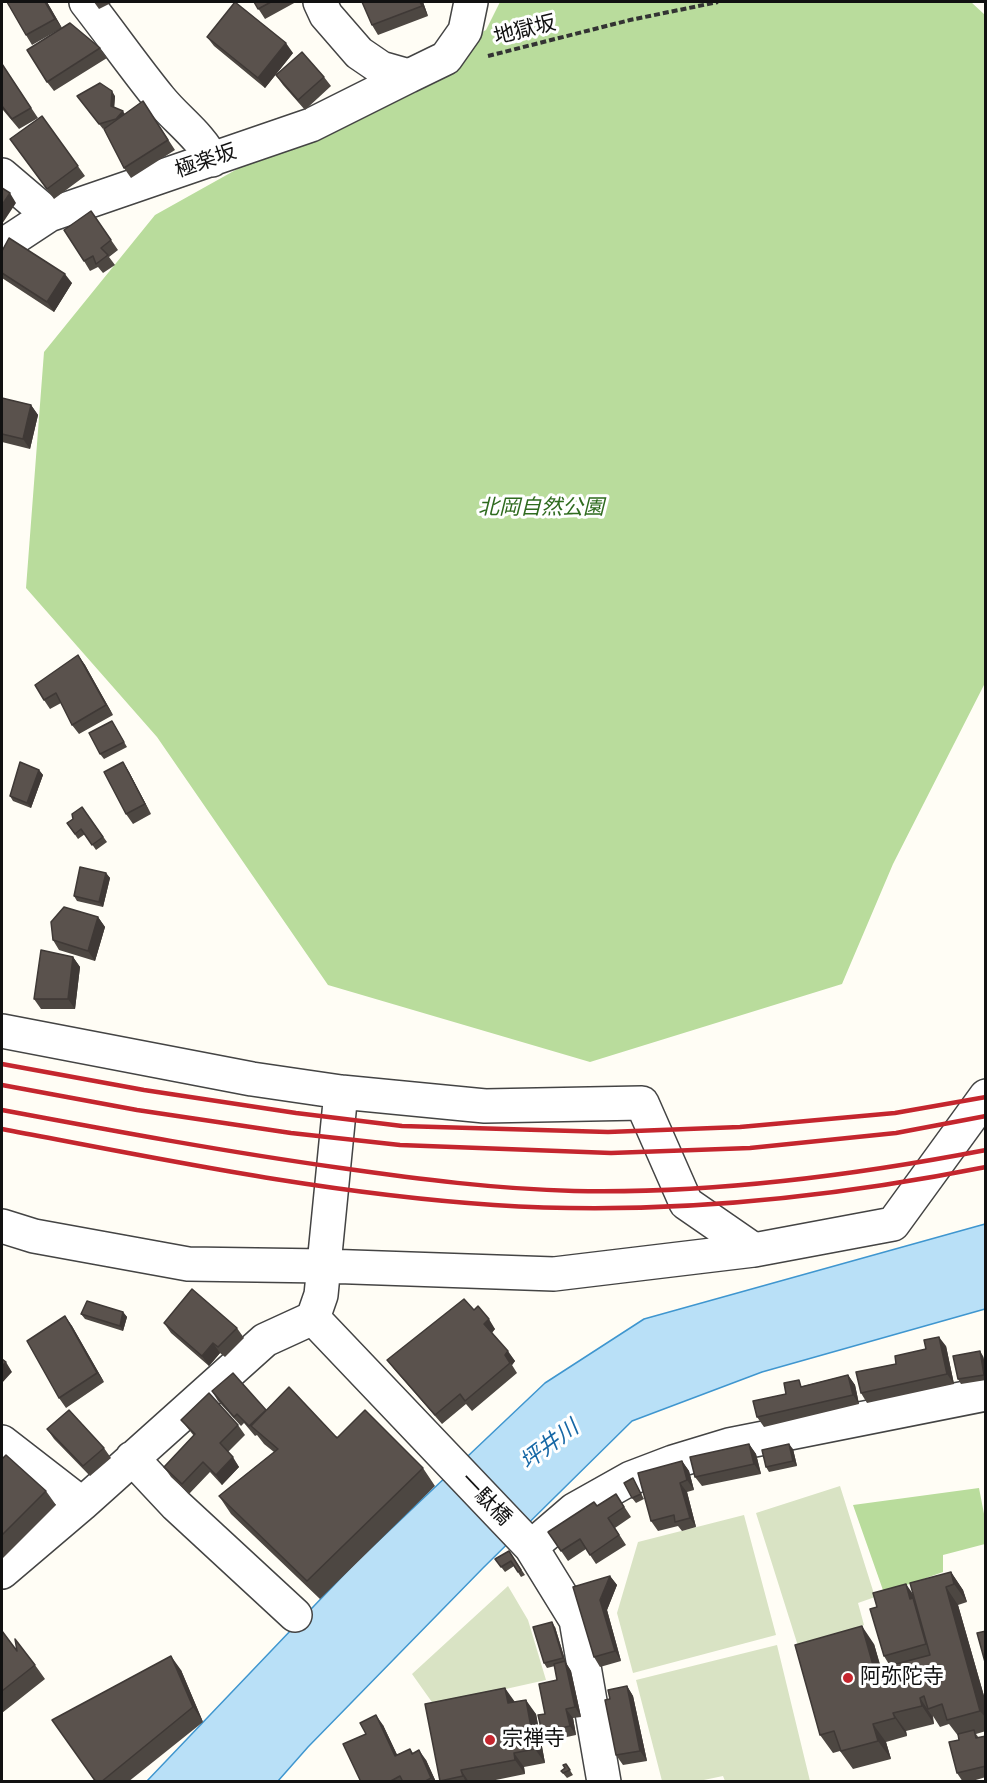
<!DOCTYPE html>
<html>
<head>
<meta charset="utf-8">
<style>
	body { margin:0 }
	#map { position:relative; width:987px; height:1783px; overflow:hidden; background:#fffdf5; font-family:"Source Serif 4",serif }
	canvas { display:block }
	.frame { position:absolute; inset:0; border:3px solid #111; pointer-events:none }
</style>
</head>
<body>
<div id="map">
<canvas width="987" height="1783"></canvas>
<div class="frame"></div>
</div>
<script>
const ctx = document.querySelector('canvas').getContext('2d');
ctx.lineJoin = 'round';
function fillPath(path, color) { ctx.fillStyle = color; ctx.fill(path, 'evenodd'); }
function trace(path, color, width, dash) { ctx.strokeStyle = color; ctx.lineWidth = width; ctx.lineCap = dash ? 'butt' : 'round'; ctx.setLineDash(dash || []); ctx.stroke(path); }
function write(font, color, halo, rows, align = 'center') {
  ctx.font = font + ' "Source Serif 4","Noto Sans JP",serif'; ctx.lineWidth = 6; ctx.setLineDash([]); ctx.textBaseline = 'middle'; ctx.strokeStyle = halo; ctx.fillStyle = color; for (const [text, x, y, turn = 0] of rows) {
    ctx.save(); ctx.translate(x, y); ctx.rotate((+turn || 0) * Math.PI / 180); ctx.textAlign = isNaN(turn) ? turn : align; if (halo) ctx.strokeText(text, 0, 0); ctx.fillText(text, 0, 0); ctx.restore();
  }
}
fillPath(new Path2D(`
	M500,2h471l14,13v668l-92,181 -51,120 -252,78 -262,-77 -171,-248 -131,-149 18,-236 111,-137 331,-185z
	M979,1488l6,31v25l-42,11v17l-59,21 -31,-88z`), '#b9dc9c');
fillPath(new Path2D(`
	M840,1486l35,111 -17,6 6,22 -66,21 -42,-133z
	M744,1515l32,120 -143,38 -16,-60 21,-71z
	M508,1586l20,34 18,60 -112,25 -22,-31z
	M777,1645l33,136h-85l-2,-5 -24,5h-37l-26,-101z`), '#d9e3c4');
const water = new Path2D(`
	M985,1224v85l-223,63 -130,49 -149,147 -175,179 -30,34 -132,1 209,-219 190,-180 99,-64z`);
fillPath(water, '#b9e0f7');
trace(water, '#3f96cf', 1.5);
const minor = new Path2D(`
	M86,2c25,32 48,65 74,97 16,20 41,37 52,61
	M320,2l6,13 33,38 22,15 28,8 37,-18 19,-27 6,-29
	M2,175l47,40
	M2,246l47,-31 262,-90 98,-49
	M2,1031l250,48 89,13 144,14 157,-3 44,100 68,47 139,-26 93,-128
	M2,1226l32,10 154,28 136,2 230,8 200,-24
	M313,1318l218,229 45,73 28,162
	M2,1442l80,62
	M132,1458l44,47 119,110
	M531,1547l43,-37 57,-32 42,-16 56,-17 257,-51
	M2,1572l80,-68 183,-164 48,-22 8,-23 20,-203`);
trace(minor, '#444', 36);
trace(new Path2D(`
	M488,56l142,-36 88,-18`), '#333', 4, [6, 3]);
trace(minor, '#fff', 33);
trace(new Path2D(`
	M2,1064l142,26 152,23 106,13 206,6 132,-5 155,-14 91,-16
	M2,1085l135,25 154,23 109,12 211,8 139,-5 146,-15 90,-17
	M2,1110c112,21 225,42 339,58 77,11 155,21 233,23 138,3 277,-15 412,-41
	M2,1129c163,31 326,65 492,76 165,11 330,-6 492,-38`), '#c4262e', 4.5);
fillPath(new Path2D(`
	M7,2h40l15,26 -30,17 -6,-10z
	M94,2h19l-14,7z
	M254,2h42l-31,17z
	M423,2l5,14 -50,19 -6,-10z
	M207,37l86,16 -28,35 -51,-42z
	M100,48l7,10 -53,33 -7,-9z
	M2,64l36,54 -19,11 -16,-19 -1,1z
	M276,75l48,2 7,9 -26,24 -22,-25z
	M77,96h38l-1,11 11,7 18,-13 32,49 -44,28 -7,-10 -19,-40 -2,1z
	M42,116l43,60 -31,23 -44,-60z
	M91,211l27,39 -9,7 6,8 -12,8 -5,-6 -8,4 -6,-10z
	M2,251l70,32 -18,29 -52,-34z
	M2,398l29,7 7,10 -8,34 -28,-7z
	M78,655l7,10 28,50 -34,19 -7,-9 -11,-22 -11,6 -6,-9z
	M112,721l15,26 -23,12 -4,-5z
	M123,762l6,10 22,42 -18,10 -7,-10z
	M39,770l4,5 -12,33 -18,-7 -3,-5z
	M82,807l25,35 -11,8 -11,-16 -7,5 -11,-16 6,-4z
	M106,873l4,5 -7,29 -26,-6 -3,-5z
	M98,917l7,10 -10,34 -36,-11 -6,-10z
	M73,957l7,10 -5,42h-34l-7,-10z
	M474,1310l21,19 -3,4 23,28 -3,4 5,8 -45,38 -6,-7 -24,20 -48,-55 -7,-9z
	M123,1312l4,5 -4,14 -38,-12 -4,-5z
	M65,1316l7,10 32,56 -38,26 -7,-10z
	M164,1323l73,5 7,10 -19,19 -5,-4 -11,13 -38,-33z
	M946,1346l8,38 -87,19 -6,-10 35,-29z
	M983,1356l3,12v12l-25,4 -3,-5z
	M848,1375l7,10 4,19 -95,23 -7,-10 29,-23 17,-8z
	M212,1391l211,77 12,18 -115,113 -89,-85 -12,-18 55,-44 -10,-8 -7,-9 -2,1 -11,-13 -3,3 -23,-25z
	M181,1420l57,5 7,10 -17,17 11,15 -17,18 -12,-13 -21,22 -18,-17 -7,-10 30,-31z
	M47,1429l57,19 7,10 -21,18 -36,-37z
	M749,1444l7,10 5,20 -59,12 -7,-9z
	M793,1449l4,17 -28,6 -3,-5z
	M2,1459l44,32 10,14 -54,54z
	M682,1461l7,10 5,19 -7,2 9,35 -14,4 -4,-5 -20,5 -7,-10z
	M633,1478l11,21 -8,4 -4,-5z
	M616,1494l15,23 -16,11 11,17 -30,19 -10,-15 -18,12 -20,-29 49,-26z
	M509,1551l16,24 -4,2 -7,-11 -9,6 -10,-13z
	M951,1572l12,18 4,12 -9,3 28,98v28l-10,3 3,4 7,-2v41l-17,5h-6l-6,-9 2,-33v-3l-10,-13 -9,3 -7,-11 1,8 -28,7 1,5 -21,6 5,17 -38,10 -13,-18 -7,2 -13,-18 54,-91 11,37 15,-4 -4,-13 -6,2 -6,-10 -7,-49 36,-13z
	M610,1576l7,9 -10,25 14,51 -21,6 -6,-10z
	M555,1627l11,36 5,8 10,46 -8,1 3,17 -28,6 -6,-9 3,-18 12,-34 -2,-14 -8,2 -3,-5z
	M2,1631l15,20 18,14 10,14 -43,34z
	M181,1670l22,52 -75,60h-32z
	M627,1686l6,10 14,65 -24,4 -7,-10 -6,-56z
	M514,1702l22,12 9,49 -21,4 1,7 -39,8h-45l-1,-1z
	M383,1725l14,30 13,-6 3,4 13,7 10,22h-75z
	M566,1764l7,11 -6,3 -6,-7 4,-3z`), '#4d4742');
fillPath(new Path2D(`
	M45,2h2l15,26 -7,-9z
	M420,2h3l5,14 -6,-10z
	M286,43l7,10 -28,35 -7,-10z
	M112,91l3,5 -1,15 -3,-5z
	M123,111l3,5 -7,8 -3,-5z
	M10,193l6,10 -14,21v-19z
	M65,274l7,9 -18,29 -7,-10z
	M31,405l7,10 -8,34 -7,-10z
	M78,655l7,10 28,50 -7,-10z
	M123,762l6,10 22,42 -6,-10z
	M39,770l4,5 -12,33 -4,-5z
	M106,873l4,5 -7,29 -4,-5z
	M98,917l7,10 -10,34 -7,-10z
	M73,957l7,10 -5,42 -7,-10z
	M123,1312l4,5 -4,14 -3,-5z
	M65,1316l7,10 32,56 -7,-9z
	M489,1319l6,10 -4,4 -7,-9z
	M939,1337l7,9 8,38 -7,-10z
	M213,1343l7,10 -11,13 -7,-10z
	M508,1351l7,10 -3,4 -7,-10z
	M980,1351l3,5 3,12v9l-2,-2z
	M6,1362l6,10 -10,11v-17z
	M848,1375l7,10 4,19 -6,-9z
	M749,1444l7,10 5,20 -7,-10z
	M789,1444l4,5 4,17 -4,-5z
	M233,1457l6,10 -17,18 -6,-10z
	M682,1461l7,10 5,19 -7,-10z
	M680,1483l7,9 9,35 -6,-9z
	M951,1572l12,18 4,12 -13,-18z
	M610,1576l7,9 -10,25 14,51 -6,-10 -15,-51z
	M906,1584l7,10 2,6 -5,-1z
	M946,1587l12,18 28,98v15l-6,-7z
	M552,1622l3,5 11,36 -3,-5z
	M862,1626l12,18 16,57 -12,-18z
	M171,1656l10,14 22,52 -10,-15z
	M565,1661l6,10 10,46 -6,-10z
	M627,1686l6,10 14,65 -7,-10z
	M505,1688l10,14 -7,1z
	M920,1698l12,18 2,8 -12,-18z
	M526,1700l10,14 9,49 -10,-14z
	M566,1709l7,9 3,17 -6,-9z
	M893,1713l13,18 1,5 -12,-18z
	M376,1715l7,10 19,40 -7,-9z
	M873,1724l13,18 5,17 -13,-18z
	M419,1750l7,10 10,22h-2l-3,-4z
	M514,1753l10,14 1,7 -10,-14z
	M461,1770l8,12h-3l-3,-6z`), '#3f3936');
const building = new Path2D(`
	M7,2h38l10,17 -29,16z
	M235,2l51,41 -28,35 -51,-41z
	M254,2h17l-13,7z
	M362,2h58l2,4 -50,19z
	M70,23l30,25 -53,34 -20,-32z
	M302,52l22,25 -26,23 -22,-25z
	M2,64l29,44 -19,11 -10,-13z
	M100,83l12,8 -1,15 12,5 -7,8 -17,5 -22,-28z
	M143,101l25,39 -44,28 -20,-39z
	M42,116l36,50 -31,23 -37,-50z
	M2,188l8,5 -8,12z
	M91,211l20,29 -10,8 7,7 -12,9 -3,-8 -9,5 -20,-31z
	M9,238l56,36 -18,28 -45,-29v-22z
	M2,398l29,7 -8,34 -21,-5z
	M78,655l28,50 -34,20 -16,-32 -12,7 -9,-15z
	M112,721l12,21 -24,12 -11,-21z
	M20,762l19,8 -12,33 -17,-7z
	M123,762l22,42 -19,10 -22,-42z
	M82,807l21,30 -11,8 -11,-16 -6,5 -8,-11 6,-4 -1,-5z
	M80,867l26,6 -7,29 -25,-6z
	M64,907l34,10 -10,34 -35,-11 -2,-18z
	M41,950l32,7 -5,42h-34z
	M192,1289l45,39 -19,19 -5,-4 -11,13 -38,-33z
	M464,1299l10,11 4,-4 11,13 -5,5 24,27 -3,4 5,8 -45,38 -5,-7 -25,21 -48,-55z
	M87,1301l36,11 -3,14 -39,-12z
	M65,1316l32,57 -38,25 -32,-57z
	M939,1337l8,37 -86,19 -5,-21 40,-8 -1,-8 31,-7 -2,-9z
	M980,1351l4,24 -26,4 -5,-23z
	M2,1359l4,3 -4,4z
	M233,1373l33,37 -17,16 -12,-12 -3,3 -22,-26z
	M848,1375l5,20 -96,22 -4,-16 33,-7 -2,-11 15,-3 2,7z
	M289,1387l48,51 28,-28 58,58 -116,113 -88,-85 59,-47 -27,-23z
	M209,1393l29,32 -18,18 13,14 -17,18 -13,-13 -21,22 -18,-17 31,-33 -14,-14z
	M69,1410l35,38 -21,18 -36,-37z
	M749,1444l5,20 -59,13 -5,-20z
	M789,1444l4,17 -27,6 -4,-17z
	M6,1455l40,36 -44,44v-76z
	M682,1461l5,19 -7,3 10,35 -15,4 -1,-7 -23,6 -13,-48z
	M633,1478l8,16 -9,4 -8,-15z
	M616,1494l8,13 -16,11 11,17 -29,20 -10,-16 -19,12 -13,-19 46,-30 3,4z
	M509,1551l12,19 -3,2 -7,-11 -10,6 -6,-8z
	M951,1572l3,12 -8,3 34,124 -33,9 -5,-16 -14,5 -4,-13 -4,2 2,8 -29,7 2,5 -22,6 5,17 -37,10 -7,-20 -14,4 -25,-90 67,-19 16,57 22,-6 -4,-13 34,-9 -20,-72z
	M610,1576l-10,24 15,51 -21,6 -21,-70z
	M906,1584l4,15 3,-1 13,46 -42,12 -14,-47 7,-2 -4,-14z
	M552,1622l11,36 -19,5 -11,-36z
	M2,1631l15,20 -2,-12 20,26 -33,26z
	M986,1631v31h-1l-8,-29z
	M171,1656l22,51 -92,75h-5l-44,-62z
	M565,1661l10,46 -9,2 4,17 -28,6 -4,-17 7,-1 -6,-30 18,-4 -3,-16z
	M627,1686l13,65 -24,4 -11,-55 5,-1 -2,-9z
	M505,1688l3,15 18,-3 9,49 -21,4 1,7 -54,10 2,6 -23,5 -15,-77z
	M376,1715l19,41 15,-7 2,5 7,-4 12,28 -7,4h-21l-3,-6 -11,6h-28l-18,-38 23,-10 -6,-11z
	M974,1730l2,8 10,-2v30l-29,7 -8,-31 10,-2 -1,-6z
	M566,1764l4,6 -7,3 -2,-2 4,-3 -2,-3z`);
fillPath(building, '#5a524d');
trace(building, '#3f3936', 1.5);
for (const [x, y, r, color] of [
	[848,1678,6,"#c4262e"],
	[490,1740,6,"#c4262e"]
]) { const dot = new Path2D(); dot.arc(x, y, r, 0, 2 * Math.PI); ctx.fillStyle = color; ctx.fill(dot); trace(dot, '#fff', 2); }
write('21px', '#111', '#fff', [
	["地獄坂",525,31,-14],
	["極楽坂",206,162,-19],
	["一駄橋",485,1500,46]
]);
write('italic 21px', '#2f6b1f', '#fff', [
	["北岡自然公園",541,509]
]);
write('21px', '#111', '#fff', [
	["阿弥陀寺",860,1678],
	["宗禅寺",502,1740]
], 'left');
write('italic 22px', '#1768a6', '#fff', [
	["坪井川",550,1446,-37]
]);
</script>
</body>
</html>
